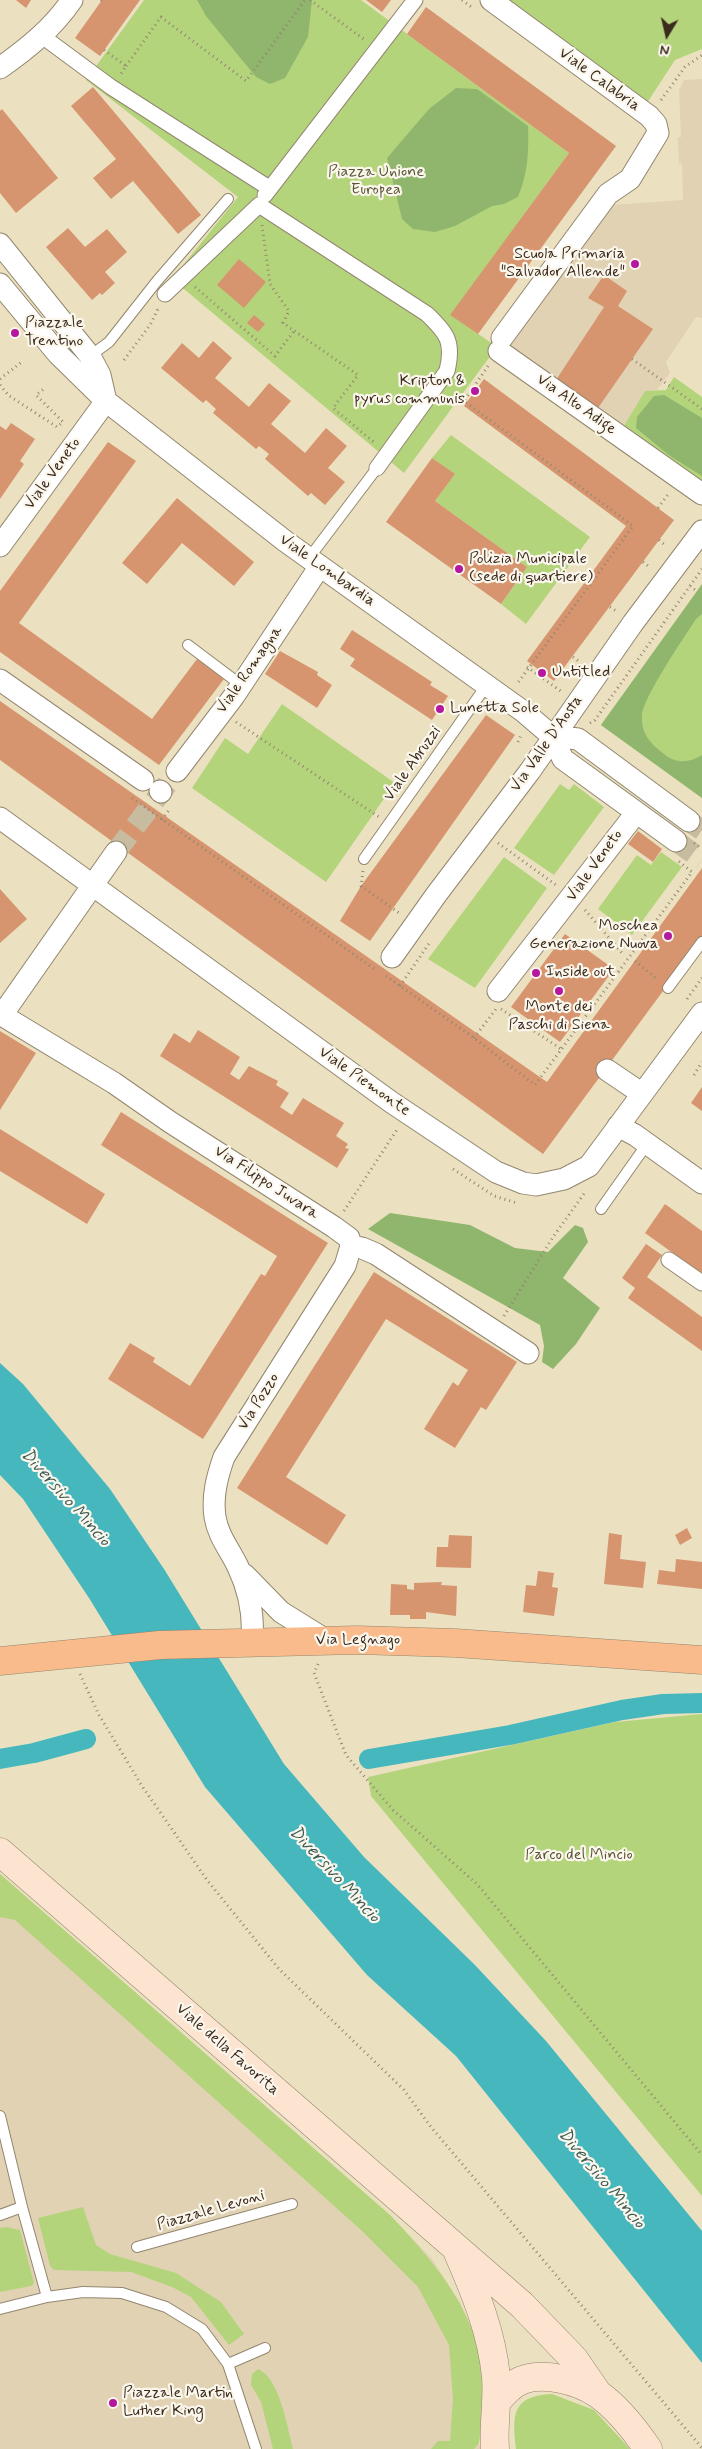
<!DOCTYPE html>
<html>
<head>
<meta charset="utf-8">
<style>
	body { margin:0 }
	#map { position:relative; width:702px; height:2449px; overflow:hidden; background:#ebe1c0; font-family:Mynerve,sans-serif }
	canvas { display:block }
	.north { position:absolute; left:642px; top:10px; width:50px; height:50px; -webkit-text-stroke:4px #fbf7ec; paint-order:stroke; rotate:189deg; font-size:14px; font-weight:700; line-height:20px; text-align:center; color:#3b2a1e }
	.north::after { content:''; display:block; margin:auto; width:18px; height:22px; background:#3b2a1e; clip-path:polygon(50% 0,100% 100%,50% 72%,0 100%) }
</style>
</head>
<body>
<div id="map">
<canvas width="702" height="2449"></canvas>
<div class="north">N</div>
</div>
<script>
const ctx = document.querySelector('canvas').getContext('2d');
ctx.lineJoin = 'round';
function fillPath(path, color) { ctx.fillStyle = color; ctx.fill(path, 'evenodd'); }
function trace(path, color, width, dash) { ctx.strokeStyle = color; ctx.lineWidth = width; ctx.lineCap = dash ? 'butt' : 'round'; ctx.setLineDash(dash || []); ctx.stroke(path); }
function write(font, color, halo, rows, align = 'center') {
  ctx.font = font + ' Mynerve,sans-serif'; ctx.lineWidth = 4.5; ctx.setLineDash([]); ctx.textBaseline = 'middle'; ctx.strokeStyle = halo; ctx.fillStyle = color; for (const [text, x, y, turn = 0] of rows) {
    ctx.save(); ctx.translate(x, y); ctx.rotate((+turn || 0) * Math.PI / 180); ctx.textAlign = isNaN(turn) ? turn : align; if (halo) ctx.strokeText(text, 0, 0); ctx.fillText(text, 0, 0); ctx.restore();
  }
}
fillPath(new Path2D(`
	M702,79v239l-6,-1 -30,45 4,11 -7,9 -6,8 -12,1 -23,38 -116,-78 105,-146 72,-5 -1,-37 -3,1 -1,-27h3l-2,-47 5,-10z
	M0,1874l390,341 42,44 29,45 24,90 -6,49 2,6h-481z`), '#e1d2b4');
fillPath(new Path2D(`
	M144,0h217l208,153 -118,162 46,32 -93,126 -232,-194 66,-82 -152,-117z
	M505,0h197v49l-27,11 -28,43z
	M674,377l28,20v85l-80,-53 23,-38 21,-1z
	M451,435l139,102 -64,87 -25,-20 26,-37 -92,-66 19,-26 -22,-17z
	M702,586v212l-101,-73z
	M282,704l113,79 -69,99 -134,-94 33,-50 23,16z
	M560,784l9,6 5,-6 30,23 -50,68 -40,-27z
	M661,852l21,15 -50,68 -34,-26 39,-54 14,10z
	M504,857l43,31 -72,100 -47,-29z
	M702,1714v482l-331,-400 -3,-19 247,-55z
	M0,1874l390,341c49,52 93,103 95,178 0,16 -4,34 -6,50l-5,6h-43l7,-8h12l3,-42 -4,-54 -31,-58 -57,-57 -346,-310 -15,-3z
	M83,2207l13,38 14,9 66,19 45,29 23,32 -15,11 -38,-48 -19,-10 -41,-15 -77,-2 -4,-4 -12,-48z
	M6,2227l14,3 14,53 -3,3 -31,6v-64z
	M258,2369c22,9 29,58 35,80h-20l-12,-47 -10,-17 1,-11z
	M552,2394l42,16 36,39h-114c-4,-35 -4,-53 36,-55z`), '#b4d47c');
fillPath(new Path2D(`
	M197,0h115l-4,37 -23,41 -15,6 -14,-7 -50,-61z
	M456,88l21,1 51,37c1,25 0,47 -10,71l-14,7 -12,2 -37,20 -20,6 -22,-3 -11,-10 -15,-61 42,-49z
	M664,395l38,23v58l-32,-20 -34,-28 1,-11 17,-21z
	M702,584v30l-6,5c-11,17 -54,80 -54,97 -1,18 9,28 22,38 12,10 25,9 38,1v43l-101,-73z
	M390,1213l80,12 45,23 33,4 27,-27 8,3 5,14 -25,36 37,30 -24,36 -23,25 -11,-7 2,-16 -4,-21 -172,-96z`), '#8fb66c');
fillPath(new Path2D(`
	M0,1363l23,21 87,105 54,80 120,195 80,93 111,108 71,76 156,190v132l-246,-307 -89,-81 -162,-188 -116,-189 -66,-99 -23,-24z`), '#47b7be');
trace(new Path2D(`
	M0,1759l34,-6 52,-14
	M369,1759l141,-24 112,-25 41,-6 39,-1`), '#47b7be', 20);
fillPath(new Path2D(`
	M16,0h15l-5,8z
	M102,0h38l-40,56 -25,-18z
	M366,0h25l-9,12z
	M426,7l190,139 -138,188 -28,-19 119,-162 -162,-119z
	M93,87l108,128 -23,19 -45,-53 -22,18 -18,-21 23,-19 -45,-53z
	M2,109l56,69 -42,35 -16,-20v-82z
	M68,228l17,19 22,-18 20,23 -22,20 10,11 -13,12 -2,-2 -8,7 -46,-53z
	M239,259l27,23 -22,26 -27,-23z
	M604,275l23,16 -9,15 35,23 -55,79 -42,-28 48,-73 -16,-9z
	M254,315l11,9 -7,8 -11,-9z
	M213,341l19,17 -17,20 34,29 20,-24 22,18 -20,23 34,29 21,-25 21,18 -19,22 17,14 -20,23 -14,-12 -3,3 -43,-37 4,-5 -10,-8 -3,3 -43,-36 3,-4 -10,-9 -3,3 -42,-35 21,-25 17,15z
	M484,379l190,141 -120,161 -27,-20 99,-135 -162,-120z
	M11,423l24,16 -15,22 4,3 -24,35v-73l6,4z
	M108,442l28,19 -117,162 133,96 45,-60 27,20 -65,86 -159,-113v-61z
	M432,458l23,16 -20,27 92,66 -26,37 -115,-82z
	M177,498l77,64 -20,24 -52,-43 -35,41 -25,-21z
	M352,630l80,52 -2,3 18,11 -16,24 -82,-54 5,-7 -15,-10z
	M280,651l38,21 -1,3 15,10 -15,23 -52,-34z
	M0,701l547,381 155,-214v70l-159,216 -543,-394z
	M486,715l29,20 -145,206 -30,-20 21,-35z
	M638,831l24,18 -9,13 -25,-18z
	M0,889l27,30 -27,24z
	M565,934l49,35 -54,73 -49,-35z
	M198,1030l42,27 -10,17 9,6 10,-14 29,15 -2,4 13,8 -9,14 12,8 11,-17 41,25 -8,13 12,8 -3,4 4,1 -12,19 -177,-112 14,-23 16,10z
	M0,1031l36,22 -36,57z
	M702,1087v24l-11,-8z
	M121,1112l207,131 -125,196 -95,-60 22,-36 25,15 -2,4 37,24 71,-112 4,2 12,-20 -176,-111z
	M0,1129l105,65 -18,30 -87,-53z
	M665,1204l37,27v43l-57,-41z
	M646,1244l16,11 -15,22 55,40v34l-74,-53 7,-10 -13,-10z
	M374,1272l143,90 -31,48 -5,-3 -26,41 -31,-19 29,-47 5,4 10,-16 -82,-51 -100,158 60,38 -19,30 -90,-57z
	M687,1528l5,10 -12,7 -5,-10z
	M609,1533l13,2 -2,24 26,3 -3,26 -39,-4z
	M449,1535l23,1 -1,32 -35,-1 1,-20h11z
	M676,1559l26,3v27l-45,-5 2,-14 16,2z
	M538,1571l16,2 -2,14 6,1 -4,28 -31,-4 3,-27 10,1z
	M442,1582l-1,3 16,1 -1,30 -30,-4v7h-16v-4h-20l1,-31 16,1v4l7,1v-7z`), '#d6956f');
trace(new Path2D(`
	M689,821l13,9
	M676,841l26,19
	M116,852l61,-81`), '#c8bca0', 21, [21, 11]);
const service = new Path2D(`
	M90,356l19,-14 48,-61 71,-82
	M309,558l68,-90
	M188,645l53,40
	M364,859l122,-173
	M668,988l34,-46
	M601,1209l46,-65
	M0,2116l22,91
	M0,2215l22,-8 25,90
	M137,2247l155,-43
	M0,2309l47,-12 36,-5 39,1 44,14 36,22 26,35 28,85
	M228,2364l37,-16`);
const pedestrian = new Path2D(`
	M42,36l69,51 158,101
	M265,195l150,-195
	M165,294l94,-89 168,109c20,19 27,28 20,57l-70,97
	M669,1260l33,23`);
const minor = new Path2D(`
	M491,0l158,116 7,8 2,9 -28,46 -22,15 -106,144
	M0,68c28,-20 52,-39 72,-68
	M0,244l90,112 10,19 6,26
	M0,284l58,70 48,47 179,140 239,171 28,24 11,23 113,82
	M499,351l203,143
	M0,546l106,-145
	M0,680l143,100
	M552,736l26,3 111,82
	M177,771l57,-75 86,-130
	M160,791l1,1
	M0,818l391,284 105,70 27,11 13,2 28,-6 25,-13 113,-153
	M392,957l44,-62 94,-124 103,-148 69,-92
	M498,991l138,-178
	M0,1014l114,69 56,39 164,105 15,11 2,8
	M2,1015l114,-163
	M607,1070l34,23
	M618,1126l17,9 67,48
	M351,1246l11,2 14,6 152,99
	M245,1575l36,37 45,28
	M252,1642c2,-26 -3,-52 -14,-75 -8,-17 -20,-31 -23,-50 -3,-21 2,-40 9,-60l121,-191 6,-20`);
const secondary = new Path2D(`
	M0,1852l522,453 52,54 24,35
	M458,2253c17,39 34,80 38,124 2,24 -3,48 -1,72
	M497,2401c7,-8 14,-16 23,-20 24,-10 58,0 78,13 20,14 37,36 50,55`);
const primary = new Path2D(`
	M0,1661l160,-16 197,-5 98,3 247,17`);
trace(service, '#93866f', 12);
trace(pedestrian, '#93866f', 17);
trace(minor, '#93866f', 23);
trace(secondary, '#93866f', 29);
trace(primary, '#93866f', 29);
trace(new Path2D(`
	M101,0l1,1
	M310,0l55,40
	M462,0l12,9
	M104,50l22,16 -5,8
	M126,66l35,-49 85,64 59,-81
	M661,100l24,-33 17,-12
	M262,225l8,59 19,27 -6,12 75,52 -25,33 43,36
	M195,287l80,69 19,-25
	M632,359l70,50
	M124,360l26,-35 9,-18
	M488,366l-24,35 169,125 -116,158
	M0,379l23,-18
	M0,385l8,10 49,32 6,-5 -27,-27 9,-7
	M658,508l11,-15
	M659,540l7,6
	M643,562l8,6
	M690,586l8,6
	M610,607l8,5
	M573,657l8,6
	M527,667l35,25
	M236,722l143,95
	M590,723l5,-3 107,-151
	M518,742l4,-9
	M132,798l244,172
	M162,820l7,-10
	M498,843l58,42
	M694,843l8,6
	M363,871l-2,15 38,27
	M585,910l37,43
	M635,961l23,19
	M386,976l88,62 61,47 157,-213 -15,-12
	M400,986l30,-44
	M687,999l15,-21
	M501,1009l60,40
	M474,1038l22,-29
	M694,1075l8,-13
	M453,1169l41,27 23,7
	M344,1211l54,-83
	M504,1316l49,-79 33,-46
	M318,1664l-4,9 32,82 47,55 84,74 225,271
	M80,1674l19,41 43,71 65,94 72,89 125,121 27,37 271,321`), '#93866f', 3, [1, 4]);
trace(service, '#fff', 10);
trace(pedestrian, '#fff', 15);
trace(minor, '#fff', 21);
trace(secondary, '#fde4d1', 28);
trace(primary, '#fabb8c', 28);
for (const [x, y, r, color] of [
	[635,264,5,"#b5179e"],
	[15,333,5,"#b5179e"],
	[475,391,5,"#b5179e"],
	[459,569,5,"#b5179e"],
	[542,673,5,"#b5179e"],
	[440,709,5,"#b5179e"],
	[668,936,5,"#b5179e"],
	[536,973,5,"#b5179e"],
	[559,991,5,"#b5179e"],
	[113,2403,5,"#b5179e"]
]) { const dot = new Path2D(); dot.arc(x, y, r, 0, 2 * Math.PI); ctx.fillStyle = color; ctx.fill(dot); trace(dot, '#fbf7ec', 2); }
write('16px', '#3b2a1e', '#fbf7ec', [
	["Viale Calabria",599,80,36],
	["Via Alto Adige",576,405,35],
	["Viale Veneto",53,474,-54],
	["Viale Lombardia",327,571,35],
	["Viale Romagna",250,670,-55],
	["Via Valle D'Aosta",547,744,-55],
	["Viale Abruzzi",413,764,-55],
	["Viale Veneto",595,866,-54],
	["Viale Piemonte",364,1082,35],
	["Via Filippo Juvara",266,1183,33],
	["Via Pozzo",259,1402,-58],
	["Via Legnago",358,1641],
	["Viale della Favorita",227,2050,41],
	["Piazzale Levoni",211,2211,-16]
]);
write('16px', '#595436', '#fbf7ec', [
	["Piazza Unione",376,173],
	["Europea",376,191],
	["Parco del Mincio",579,1856]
]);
write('16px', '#3b2a1e', '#fbf7ec', [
	["Scuola Primaria",625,255,"right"],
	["\"Salvador Allende\"",625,273,"right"],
	["Piazzale",25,324],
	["Trentino",25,342],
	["Kripton &",465,382,"right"],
	["pyrus communis",465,400,"right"],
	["Polizia Municipale",469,560],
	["(sede di quartiere)",469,578],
	["Untitled",552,673],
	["Lunetta Sole",450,709],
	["Moschea",658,927,"right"],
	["Generazione Nuova",658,945,"right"],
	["Inside out",546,973],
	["Monte dei",559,1008,"center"],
	["Paschi di Siena",559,1026,"center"],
	["Piazzale Martin",123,2394],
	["Luther King",123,2412]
], 'left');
write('italic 18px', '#3f5b56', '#fbf7ec', [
	["Diversivo Mincio",65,1498,48],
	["Diversivo Mincio",334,1875,47],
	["Diversivo Mincio",601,2179,50]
]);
</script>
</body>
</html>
